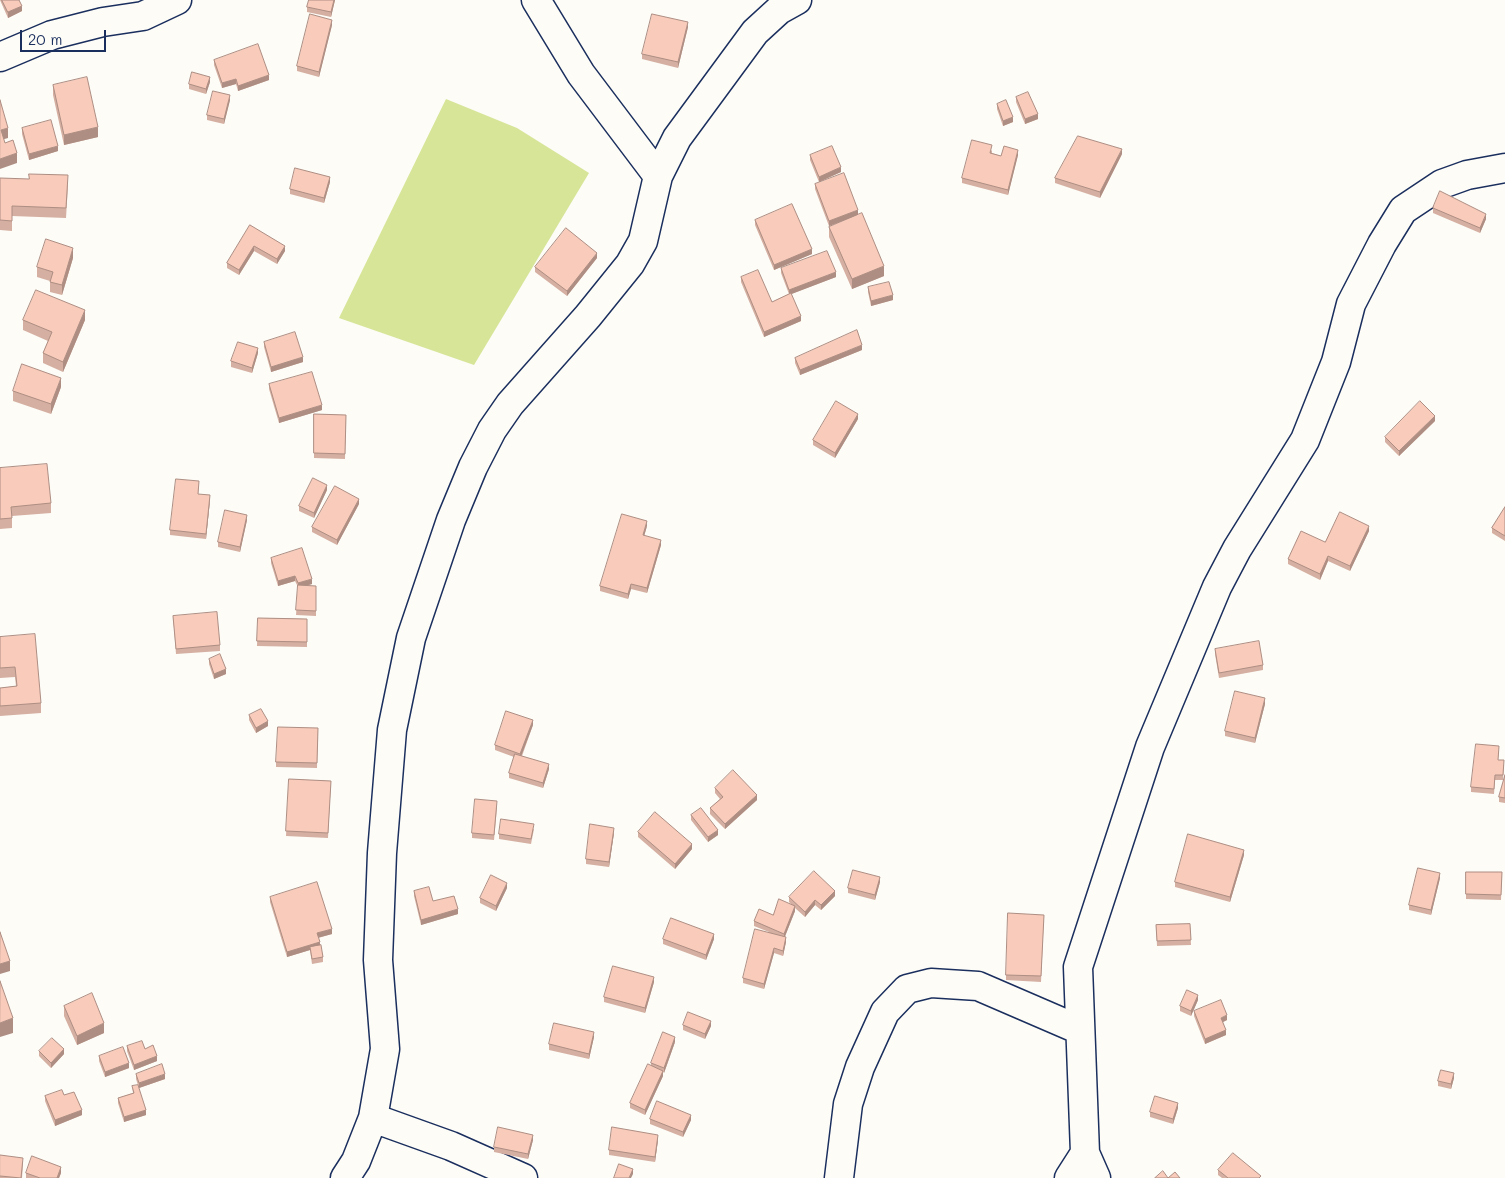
<!DOCTYPE html>
<html>
<head>
<meta charset="utf-8">
<style>
	body { margin:0 }
	#map { position:relative; width:1505px; height:1178px; overflow:hidden; background:#fdfcf7; font-family:Mali,sans-serif }
	canvas { display:block }
	.scale { position:absolute; left:20px; top:30px; width:86px; height:22px; box-sizing:border-box; border:2px solid #1b2f5e; border-top:0; padding-left:6px; font-size:15px; line-height:18px; white-space:nowrap; color:#1b2f5e; -webkit-text-stroke:4px #fdfcf7; paint-order:stroke }
</style>
</head>
<body>
<div id="map">
<canvas width="1505" height="1178"></canvas>
<div class="scale">20 m</div>
</div>
<script>
const ctx = document.querySelector('canvas').getContext('2d');
ctx.lineJoin = 'round';
function fillPath(path, color) { ctx.fillStyle = color; ctx.fill(path, 'evenodd'); }
function trace(path, color, width, dash) { ctx.strokeStyle = color; ctx.lineWidth = width; ctx.lineCap = dash ? 'butt' : 'round'; ctx.setLineDash(dash || []); ctx.stroke(path); }
fillPath(new Path2D(`
	M446,99l71,29 72,45 -115,192 -135,-47z`), '#d6e598');
const minor = new Path2D(`
	M536,0l45,74 77,102
	M0,57l52,-22 51,-13 40,-6 34,-16
	M373,1118l78,28 72,32
	M345,1178l11,-17 17,-43 12,-69 -7,-89 4,-107 10,-123 19,-92 40,-118 22,-53 19,-37 18,-26 78,-88 42,-52 13,-23 15,-65 19,-38 78,-106 24,-22 18,-10
	M839,1178l9,-74 12,-37 25,-55 22,-23 24,-6 47,3 102,44
	M1069,1178l16,-25
	M1096,1178l-11,-25 -7,-186 72,-220 67,-160 20,-38 68,-109 31,-78 15,-58 31,-60 21,-34 39,-26 25,-9 38,-7`);
trace(minor, '#1b2f5e', 31);
trace(minor, '#fdfcf7', 28);
fillPath(new Path2D(`
	M0,0h19l3,11 -14,7z
	M309,0h26l-4,17 -24,-5v-5z
	M332,25l-13,52 -22,-6v-5z
	M688,27l-10,41 -36,-9v-5z
	M214,60l55,20 -31,11 -2,-7 -14,4 -8,-23z
	M210,82l-4,12 -17,-5v-5z
	M53,85l45,52 -34,8 -11,-50z
	M1016,97l22,22 -13,5 -9,-22z
	M230,100l-6,24 -17,-4v-5z
	M997,104l16,18 -10,4 -6,-17z
	M22,128l36,23 -29,9 -7,-26z
	M992,150v3l9,3 17,-1 -10,40 -46,-12v-5z
	M1122,154l-22,44 -45,-15v-5z
	M810,155l31,17 -22,10 -9,-22z
	M0,178l68,7 -2,33 -54,-2v15l-12,-1z
	M330,182l-6,21 -34,-9v-5z
	M815,184l43,31 26,61 -32,13 -23,-52v-10l25,-10 -25,9 -14,-37z
	M1433,208l53,11 -6,14 -47,-20z
	M755,220l57,34 -38,16 -19,-45z
	M250,225l35,26 -8,13 -23,-13 -15,24 -12,-7v-5z
	M73,258l-11,37 -12,-3v-11l-13,-4v-10z
	M597,258l-30,38 -32,-24v-5z
	M781,268l55,9 -45,17 10,27 -37,16 -23,-55v-5l31,25 17,-8 -8,-21z
	M868,287l25,13 -22,6 -3,-14z
	M23,320h62l-22,52 -20,-9v-10l5,-12 -25,-11z
	M264,342l39,20 -32,10 -7,-25z
	M862,350l-62,25 -5,-12v-5z
	M258,353l-6,20 -21,-6v-6z
	M269,384l53,26 -43,13 -10,-34z
	M61,387l-10,27 -38,-13v-10z
	M314,414l32,1 -1,44 -31,-1z
	M858,419l-23,39 -22,-13v-5z
	M1435,421l-36,35 -14,-14v-5z
	M0,468l51,35v10l-39,3v12l-12,1z
	M199,486l-1,8 12,6 -4,39 -36,-4v-5z
	M327,490l-13,28 -15,-7v-5z
	M359,504l-22,41 -25,-13v-5z
	M1505,507v34l-13,-8v-5z
	M247,520l-7,32 -22,-5v-5z
	M647,526l-3,10 17,9 -14,48 -16,-4 -3,10 -28,-8v-5z
	M1369,531l-19,40 -22,-10 -8,19 -32,-16v-5l37,-17z
	M271,558l41,26 -6,2h10v30l-20,-1 2,-28 -3,-6 -17,5 -7,-23z
	M173,616l47,29v6l-44,3z
	M258,618l49,1v28l-50,-1z
	M0,637l41,66v10l-41,3v-28l16,-2 -1,-9 -15,1z
	M1215,649l48,16v5l-44,8 -4,-24z
	M209,659l17,15 -12,5 -5,-15z
	M1265,704l-10,39 -30,-7v-5z
	M249,715l19,11 -12,7 -7,-13z
	M533,725l-11,31 27,13 -6,19 -34,-10v-5l5,-16 -19,-7v-5z
	M318,728l-1,40 -41,-1v-5z
	M1499,751l-1,9 6,5 -1,15h-8l-1,14 -23,-2v-5z
	M1505,775v28l-6,-1v-5z
	M289,779l42,2 -3,57 -42,-2z
	M715,788l42,12 -32,29 -15,-15v-6l10,-9 -5,-6z
	M497,807l-3,33 -22,-2v-5z
	M691,815l27,20 -10,7 -17,-22z
	M534,829l-3,15 -32,-5v-5z
	M638,832l54,17 -17,20 -37,-32z
	M614,833l-5,34 -23,-3v-5z
	M1244,855l-14,47 -55,-15v-5z
	M1466,872h36l-1,28 -35,-1z
	M1440,878l-9,37 -22,-5v-5z
	M880,882l-5,18 -27,-7v-5z
	M507,888l-11,23 -16,-8v-5z
	M414,891l19,10 25,13 -37,11 -7,-29z
	M835,896l-14,14 -6,-5 -10,12 -10,-9v3l-10,25 1,6 -3,14 -9,-3 -10,36 -21,-6v-5l26,-46 -15,-6v-5l19,-6 18,-11 -2,-2v-5z
	M270,897l62,37 -14,4 2,7 3,12v5l-11,2 -2,-14 -23,7 -17,-55z
	M1044,915l-3,67 -35,-2v-5z
	M1190,924l1,21 -34,1 -1,-21z
	M663,939h51l-8,21 -43,-16z
	M654,982l-9,31 -41,-11v-5z
	M1198,1000l-7,16 -11,-5v-5z
	M64,1006l40,27 -27,12 -13,-29z
	M1194,1011l33,9 -4,2 3,13 -21,9 -11,-28z
	M683,1025l28,1 -6,13 -22,-9z
	M594,1037l-5,22 -40,-9v-6z
	M675,1042l-11,31 -1,-1v4l-18,39 -15,-7v-5l21,-37v-3z
	M127,1046l18,3 12,12 -23,9 -7,-19z
	M39,1051l25,3 -13,14 -12,-12z
	M99,1056l30,12 -24,9 -6,-16z
	M136,1074l29,5 -26,9 -3,-9z
	M1454,1078l-3,11 -13,-3v-5z
	M132,1086l14,29 -22,7 -6,-19v-5l15,-5z
	M64,1095l18,20 -27,11 -10,-25v-5z
	M1178,1108l-5,16 -23,-7v-5z
	M650,1119l41,1 -8,17 -33,-13z
	M533,1140l-5,19 -34,-7v-5z
	M658,1140l-3,22 -46,-7v-5z
	M0,1155l23,8 -1,15h-22z
	M1218,1170l43,8h-39l-4,-3z
	M26,1173h35l-2,5h-33z`), '#d5afa1');
fillPath(new Path2D(`
	M334,0h1l-4,17v-5z
	M22,6v5l-14,7v-6z
	M332,20v5l-13,52v-5z
	M688,22v5l-10,41v-6z
	M269,75v5l-31,11v-5z
	M210,77v5l-4,12v-5z
	M236,79v5l-14,4v-5z
	M230,95v5l-6,24v-5z
	M1038,114v5l-13,5v-5z
	M1013,117v5l-10,4v-5z
	M98,127v10l-34,8v-10z
	M8,128v10l-7,2v-10z
	M58,146v5l-29,9v-6z
	M1122,149v5l-22,44v-6z
	M1018,150v5l-10,40v-5z
	M17,153v10l-17,6v-10z
	M841,167v5l-22,10v-5z
	M330,177v5l-6,21v-5z
	M858,210v5l-29,11v-5z
	M1486,214v5l-6,14v-5z
	M254,246v5l-15,24v-5z
	M285,246v5l-8,13v-5z
	M73,248v10l-11,37v-10z
	M812,249v5l-38,16v-5z
	M597,253v5l-30,38v-5z
	M884,266v10l-32,13v-10z
	M836,272v5l-47,18v-5z
	M893,295v5l-22,6v-5z
	M85,310v10l-22,52v-10z
	M801,316v5l-37,16v-5z
	M862,345v5l-62,25v-5z
	M258,348v5l-6,20v-5z
	M303,357v5l-32,10v-5z
	M61,378v9l-10,27v-10z
	M322,405v5l-43,13v-5z
	M858,414v5l-23,39v-5z
	M1435,416v5l-36,35v-5z
	M327,485v5l-13,28v-5z
	M210,495v5l-4,39v-5z
	M359,499v5l-22,41v-5z
	M247,515v5l-7,32v-5z
	M647,521v5l-4,14v-5z
	M1369,526v5l-19,40v-5z
	M661,540v5l-14,48v-5z
	M1328,556v5l-8,19v-6z
	M295,576v5l-17,5v-5z
	M312,579v5l-14,4v-5z
	M631,584v5l-3,10v-5z
	M226,669v5l-12,5v-5z
	M1265,698v6l-10,39v-5z
	M533,720v5l-13,34v-5z
	M268,721v5l-12,7v-5z
	M549,764v5l-6,19v-5z
	M757,795v5l-32,29v-5z
	M614,828v5l-5,34v-5z
	M718,830v5l-10,7v-5z
	M692,844v5l-17,20v-5z
	M1244,850v5l-14,47v-5z
	M1440,873v5l-9,37v-5z
	M880,877v5l-5,18v-5z
	M507,883v5l-11,23v-5z
	M835,891v5l-14,14v-5z
	M815,900v5l-10,12v-5z
	M795,906v5l-11,28v-5z
	M458,909v5l-37,11v-5z
	M332,929v5l-15,4v-5z
	M714,934v5l-8,21v-5z
	M786,937v5l-3,14v-5z
	M320,942v5h-10v3l-23,7v-5z
	M774,948v5l-10,36v-5z
	M10,961v10l-10,3v-10z
	M654,977v5l-9,31v-5z
	M1198,995v5l-7,16v-5z
	M1227,1015v5l-6,3v-5z
	M13,1018v15l-13,4v-14z
	M711,1021v5l-6,13v-5z
	M104,1023v10l-27,12v-9z
	M1226,1030v5l-21,9v-5z
	M594,1032v5l-5,22v-5z
	M675,1037v5l-11,31v-5z
	M64,1049v5l-13,14v-5z
	M157,1056v5l-23,9v-5z
	M129,1063v5l-24,9v-5z
	M663,1071v5l-18,39v-5z
	M1454,1073v5l-3,11v-5z
	M165,1074v5l-26,9v-5z
	M1178,1103v5l-5,16v-5z
	M82,1110v5l-27,11v-6z
	M146,1110v5l-22,7v-5z
	M691,1115v5l-8,17v-5z
	M533,1135v5l-5,19v-5z
	M658,1135v5l-3,22v-5z
	M61,1167v6l-2,5h-2z
	M633,1169v5l-2,4h-2z`), '#ae8e83');
const building = new Path2D(`
	M2,0h17l3,6 -14,6z
	M309,0h25l-3,12 -24,-5z
	M310,14l22,6 -13,52 -22,-6z
	M652,14l36,8 -10,40 -36,-8z
	M258,44l11,31 -31,11 -2,-7 -14,4 -8,-23z
	M192,72l18,5 -4,12 -17,-5z
	M87,77l11,50 -34,8 -11,-50z
	M213,91l17,4 -6,24 -17,-4z
	M1028,92l10,22 -13,5 -9,-22z
	M0,100l8,28 -7,2 4,13 8,-3 4,13 -17,6z
	M1006,100l7,17 -10,4 -6,-17z
	M51,120l7,26 -29,8 -7,-26z
	M1078,136l44,13 -22,43 -45,-14z
	M972,140l20,5 -2,8 11,3 3,-10 14,4 -10,40 -46,-12z
	M832,146l9,21 -22,10 -9,-22z
	M295,168l35,9 -6,21 -34,-9z
	M844,173l14,37 -29,11 -14,-37z
	M29,174l39,1 -2,33 -54,-2v15l-12,-1v-42l29,1z
	M1440,191l46,23 -6,14 -47,-20z
	M792,204l20,45 -38,16 -19,-45z
	M862,213l22,53 -32,13 -23,-52z
	M250,225l35,21 -8,13 -23,-13 -15,24 -12,-7z
	M566,228l31,25 -30,38 -32,-24z
	M46,239l27,9 -11,37 -12,-3 3,-10 -16,-5z
	M827,251l9,21 -47,18 -8,-22z
	M758,270l14,32 19,-9 10,23 -37,16 -23,-55z
	M889,282l4,13 -22,6 -3,-14z
	M36,290l49,20 -22,52 -20,-9 9,-21 -29,-12z
	M857,330l5,15 -62,25 -5,-12z
	M295,332l8,25 -32,10 -7,-25z
	M238,342l20,6 -6,20 -21,-7z
	M22,364l39,14 -10,26 -38,-13z
	M312,372l10,33 -43,13 -10,-34z
	M836,401l22,13 -23,39 -22,-13z
	M1420,401l15,15 -36,35 -14,-14z
	M314,414l32,1 -1,39 -31,-1z
	M47,464l4,39 -40,4 1,11 -12,1v-51z
	M313,478l14,7 -13,28 -15,-7z
	M176,479l23,2 -1,13 12,1 -4,39 -36,-4z
	M335,486l24,13 -22,41 -25,-13z
	M1505,507v29l-13,-8z
	M225,510l22,5 -7,32 -22,-5z
	M1340,512l29,14 -19,40 -22,-10 -8,18 -32,-15 13,-28 24,11z
	M622,514l25,7 -4,14 18,5 -14,48 -16,-4 -3,10 -28,-8z
	M302,548l10,31 -14,4 -3,-7 -17,5 -7,-23z
	M298,585l18,1v25l-20,-1z
	M217,612l3,33 -44,4 -3,-33z
	M258,618l49,1v23l-50,-1z
	M35,634l6,69 -41,3v-18l17,-2 -2,-19 -15,1v-31z
	M1259,641l4,24 -44,8 -4,-24z
	M220,654l6,15 -12,5 -5,-15z
	M1235,691l30,7 -10,40 -30,-7z
	M261,709l7,12 -12,7 -7,-13z
	M506,711l27,9 -13,34 -25,-9z
	M278,727l40,1 -1,35 -41,-1z
	M1476,744l23,2 -1,14h6l-1,15h-8l-1,14 -23,-2z
	M515,754l34,10 -6,19 -34,-10z
	M733,770l24,25 -32,29 -15,-16 13,-11 -8,-9z
	M1505,775v23l-6,-1z
	M289,779l42,2 -3,52 -42,-2z
	M475,799l22,2 -3,34 -22,-2z
	M701,808l17,22 -10,7 -17,-22z
	M655,812l37,32 -17,20 -37,-32z
	M501,819l33,5 -3,15 -32,-5z
	M590,824l24,4 -5,34 -23,-3z
	M1188,834l56,16 -14,47 -55,-15z
	M1418,868l22,5 -9,37 -22,-5z
	M853,870l27,7 -5,18 -27,-7z
	M814,871l21,20 -14,14 -6,-5 -10,12 -16,-15z
	M1466,872h36l-1,23 -35,-1z
	M491,875l16,8 -11,23 -16,-8z
	M317,882l15,47 -15,4 3,9 -33,10 -17,-55z
	M429,887l4,14 21,-5 4,13 -37,11 -7,-29z
	M779,899l16,7 -11,28 -30,-13 5,-12 14,6z
	M1008,913l36,2 -3,61 -35,-1z
	M671,918l43,16 -8,21 -43,-16z
	M1190,924l1,16 -34,1 -1,-16z
	M755,929l31,8 -3,14 -9,-3 -10,36 -21,-6z
	M0,932l10,29 -10,3z
	M321,945l2,12 -11,2 -2,-12z
	M613,966l41,11 -9,31 -41,-11z
	M0,981l13,37 -13,5z
	M1187,990l11,5 -7,16 -11,-5z
	M92,993l12,30 -27,13 -13,-30z
	M1221,1000l6,15 -6,3 5,12 -21,9 -11,-28z
	M688,1012l23,9 -6,13 -22,-9z
	M554,1023l40,9 -5,22 -40,-10z
	M663,1032l12,5 -11,31 -13,-5z
	M52,1038l12,11 -13,14 -12,-12z
	M142,1041l3,8 8,-4 4,11 -23,9 -7,-19z
	M123,1047l6,16 -24,9 -6,-16z
	M162,1064l3,10 -26,9 -3,-9z
	M648,1064l15,7 -18,39 -15,-7z
	M1441,1070l13,3 -3,11 -13,-3z
	M138,1085l8,25 -22,7 -6,-19 16,-5 -2,-7z
	M62,1090l2,5 10,-3 8,18 -27,10 -10,-24z
	M1155,1096l23,7 -5,16 -23,-7z
	M657,1101l34,14 -8,17 -33,-13z
	M498,1127l35,8 -5,19 -34,-7z
	M612,1127l46,8 -3,22 -46,-7z
	M1233,1153l28,23 -2,2h-31l-10,-8z
	M0,1155l23,3 -2,20 -21,-2z
	M32,1156l29,11 -4,11h-17l-14,-5z
	M619,1164l14,5 -4,9h-15z
	M1163,1171l5,7 7,-6 5,6h-25z`);
fillPath(building, '#f8cbbb');
trace(building, '#ae8e83', 1);
</script>
</body>
</html>
